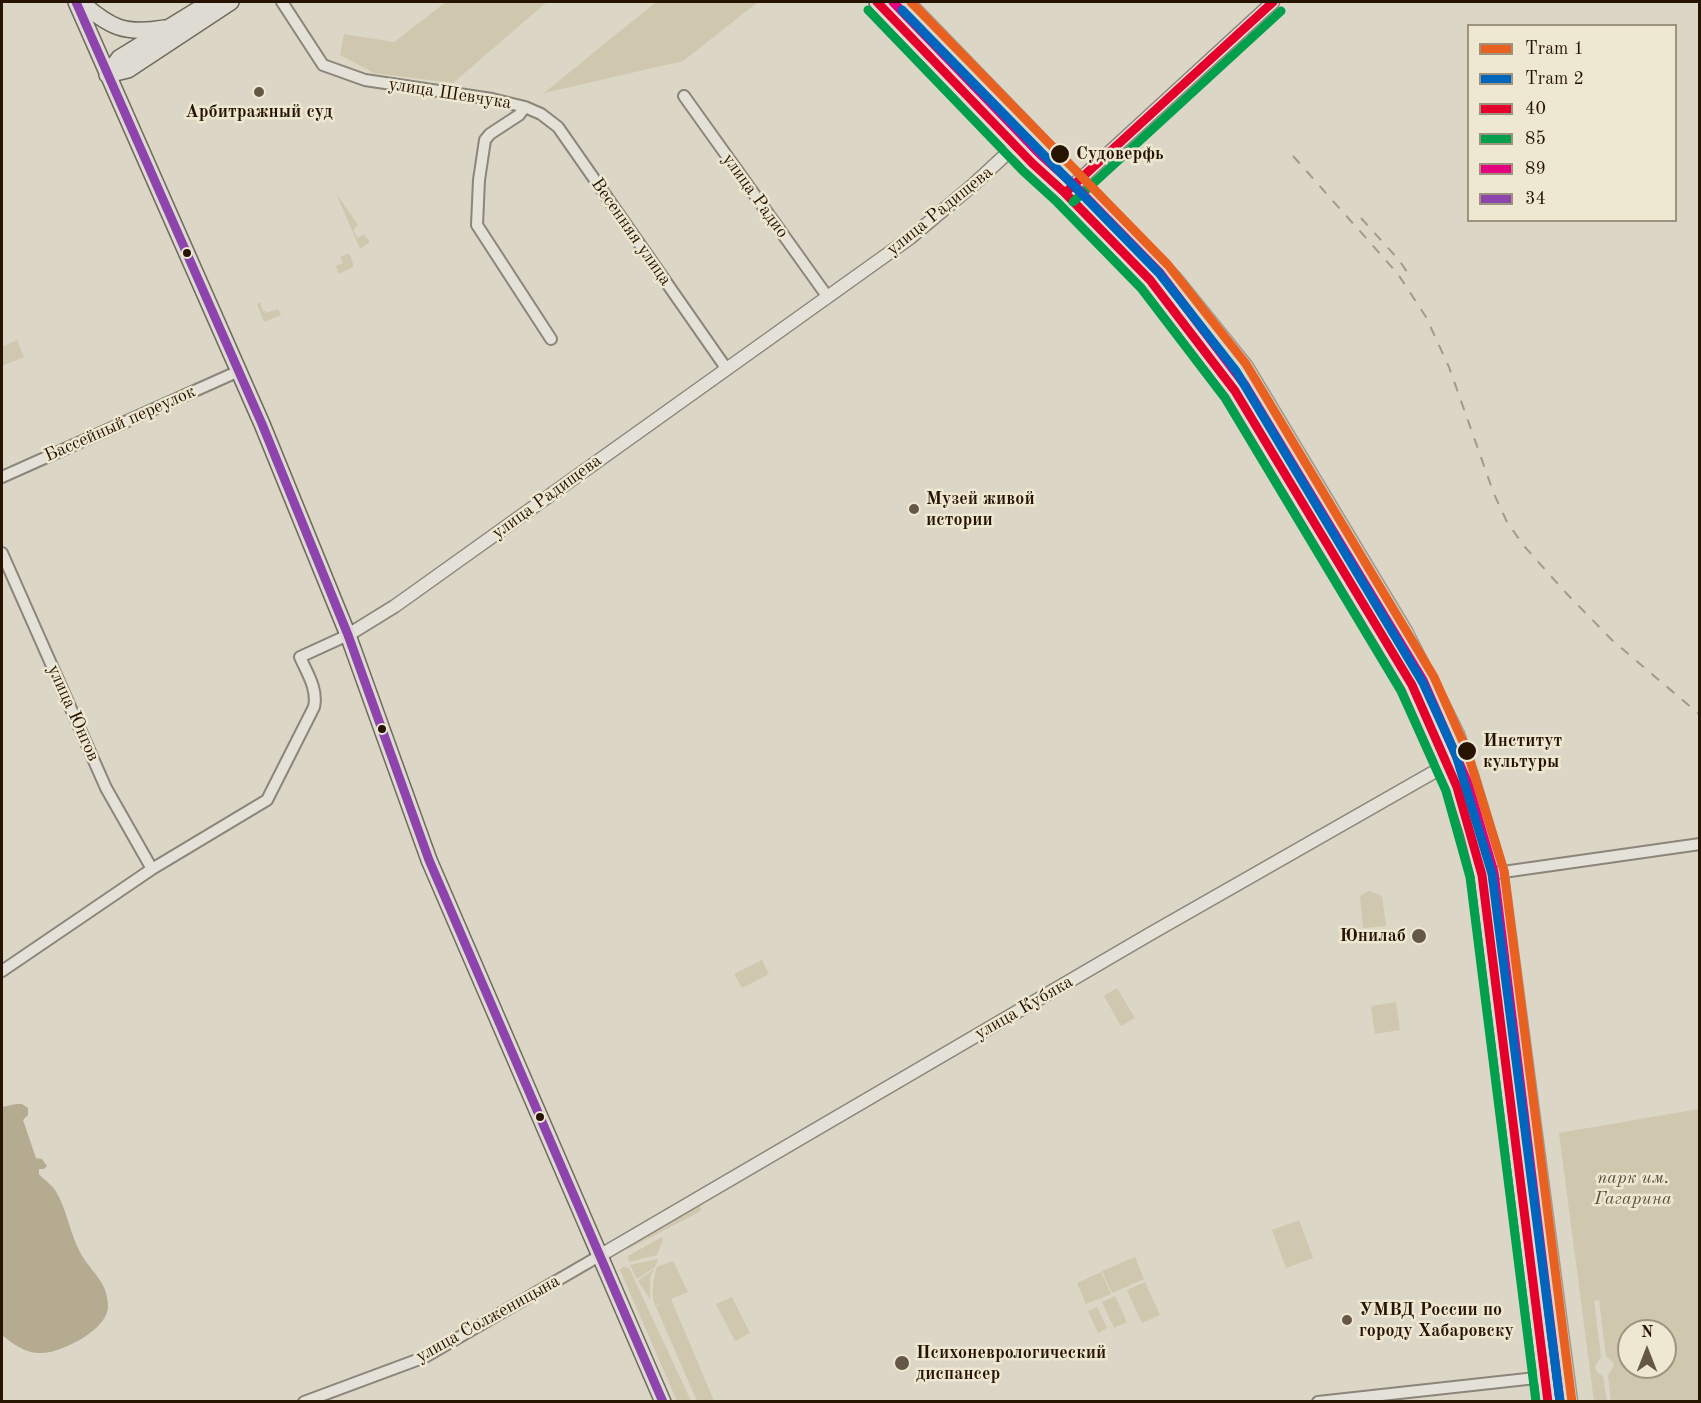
<!DOCTYPE html>
<html>
<head>
<meta charset="utf-8">
<style>
	body { margin:0 }
	#map { position:relative; width:1701px; height:1403px; overflow:hidden; background:#dbd6c5; font-family:"Old Standard TT",serif }
	canvas { display:block }
	.frame { position:absolute; inset:0; border:3px solid #261300; pointer-events:none }
	.legend { position:absolute; left:1467px; top:24px; width:210px; height:198px; box-sizing:border-box; background:#eee8d3; border:2px solid #9e937f; margin:0; padding:8px 10px; list-style:none; font-size:18px; color:#261300 }
	.legend li { display:flex; align-items:center; gap:12px; height:30px }
	.legend b { width:30px; border:2px solid #9e937f }
	.north { position:absolute; left:1617px; top:1319px; width:60px; height:60px; box-sizing:border-box; background:#eee8d3; border:2px solid #9e937f; border-radius:50%; rotate:0deg; font-size:16px; font-weight:700; line-height:24px; text-align:center; color:#261300 }
	.north::after { content:''; display:block; margin:auto; width:21px; height:27px; background:#655745; clip-path:polygon(50% 0,100% 100%,50% 72%,0 100%) }
</style>
</head>
<body>
<div id="map">
<canvas width="1701" height="1403"></canvas>
<div class="frame"></div>
<ul class="legend">
<li><b style="height:8px;background:#e86120"></b>Tram 1</li>
<li><b style="height:8px;background:#0065bd"></b>Tram 2</li>
<li><b style="height:8px;background:#e4002b"></b>40</li>
<li><b style="height:8px;background:#029f4d"></b>85</li>
<li><b style="height:8px;background:#e5007d"></b>89</li>
<li><b style="height:8px;background:#8e44ad"></b>34</li>
</ul>
<div class="north">N</div>
</div>
<script>
const ctx = document.querySelector('canvas').getContext('2d');
ctx.lineJoin = 'round';
function fillPath(path, color) { ctx.fillStyle = color; ctx.fill(path, 'evenodd'); }
function trace(path, color, width, dash) { ctx.strokeStyle = color; ctx.lineWidth = width; ctx.lineCap = dash ? 'butt' : 'round'; ctx.setLineDash(dash || []); ctx.stroke(path); }
function write(font, color, halo, rows, align = 'center') {
  ctx.font = font + ' "Old Standard TT",serif'; ctx.lineWidth = 5; ctx.setLineDash([]); ctx.textBaseline = 'middle'; ctx.strokeStyle = halo; ctx.fillStyle = color; for (const [text, x, y, turn = 0] of rows) {
    ctx.save(); ctx.translate(x, y); ctx.rotate((+turn || 0) * Math.PI / 180); ctx.textAlign = isNaN(turn) ? turn : align; if (halo) ctx.strokeText(text, 0, 0); ctx.fillText(text, 0, 0); ctx.restore();
  }
}
fillPath(new Path2D(`
	M446,2h101l-94,81 -79,-10 -34,-18 4,-21 50,8z
	M656,2h102l-75,59 -139,32z
	M336,193l22,32 -5,5 5,8 6,-4 6,8 -10,7z
	M349,253l4,10v4l-14,7 -3,-8 7,-3 -3,-6z
	M260,302l3,10 3,-1 -1,2 13,-4 3,6 -17,7 -7,-18z
	M17,340l7,17 -22,9v-19z
	M1369,891l13,5 4,30 -23,2 -3,-32z
	M762,960l7,14 -27,14 -8,-14z
	M1117,988l18,30 -14,8 -17,-30z
	M1396,1002l4,28 -25,4 -4,-28z
	M1699,1109v292h-88l-3,-26 6,-9 -2,-5 -6,-5 -7,-56 -5,1 7,56 -6,9 2,6 6,4 4,25h-13l-35,-268zM1629,1331h36v36h-36z
	M700,1202l1,9 -73,38 -1,-2z
	M1299,1220l14,38 -27,10 -14,-38z
	M662,1237l1,2 -6,16 -28,7 -1,-6z
	M1135,1257l9,22 -32,14 -10,-22z
	M658,1259l-3,8 -18,12 -7,-14z
	M673,1261l15,31 -17,7 43,102h-17l-41,-94 5,-3 -6,2c-4,-13 -2,-26 2,-39z
	M623,1267l6,1 62,133h-14l-57,-131z
	M654,1269l-4,9v21l-12,-18z
	M1101,1272l10,22 -25,10 -9,-21z
	M1145,1282l15,33 -18,8 -15,-33z
	M1115,1296l12,26 -13,6 -12,-26z
	M732,1297l18,36 -15,8 -19,-37z
	M1097,1307l10,21 -9,5 -10,-22z`), '#cfc7ae');
fillPath(new Path2D(`
	M16,1104h6l6,4v7l-5,5 13,38 6,1 5,7 -3,3h-5v5c5,6 12,10 16,16 12,18 15,45 26,64 11,19 26,27 27,51 2,24 -49,50 -70,48 -12,0 -27,-10 -36,-18v-228z`), '#b4ab91');
const minor = new Path2D(`
	M282,2l41,63 42,15 127,19 33,8 -6,8 -29,19 -5,6 -6,40 -2,45 74,114
	M684,96l143,200
	M525,107l16,7 17,13 168,241
	M2,477l237,-106
	M2,553l104,235 46,81
	M1482,875l218,-31
	M2,971l150,-102 115,-69 47,-93c4,-18 -7,-34 -14,-50l48,-22
	M304,1402l121,-45 176,-102
	M1318,1402l227,-25`);
const tertiary = new Path2D(`
	M1065,193l208,-191
	M348,635l47,-29 515,-368 63,-53 43,-40
	M601,1255l549,-321 298,-170`);
const primary = new Path2D(`
	M76,2l186,422 86,211 81,225 234,542
	M81,2c29,25 43,33 83,26
	M877,2l155,161 33,30 85,87 85,111 177,294 45,102 14,45 11,43 66,527
	M107,75l21,-5 103,-68
	M107,75l12,-17 91,-56`);
trace(minor, '#8b857a', 14);
trace(tertiary, '#8b857a', 15);
trace(primary, '#716b5f', 18);
trace(minor, '#e4e1d9', 10);
trace(tertiary, '#e4e1d9', 12);
trace(primary, '#dedcd2', 15);
trace(new Path2D(`
	M918,2l263,272 71,88 160,266 34,67 18,36 14,41 30,99 70,531`), '#9f9a92', 1.5);
trace(new Path2D(`
	M1293,156l105,118 28,43 23,50 45,127 13,28 17,24 43,48 45,46 88,75
	M1361,218l38,42 12,18`), '#9f9a92', 2, [10, 10]);
trace(new Path2D(`
	M877,2l155,161 33,30 85,87 85,111 177,294 45,102 25,88 66,527
	M1065,193l208,-191`), '#e4002b', 9);
trace(new Path2D(`
	M868,10l155,161 34,31 84,86 84,110 176,293 45,100 24,86 66,525
	M1073,202l208,-191`), '#029f4d', 9);
trace(new Path2D(`
	M893,2l147,152 34,31 86,88 85,112 178,295 45,103 26,89 66,529`), '#e5007d', 9);
trace(new Path2D(`
	M76,2l186,422 86,211 81,225 234,542`), '#8e44ad', 9);
trace(new Path2D(`
	M911,2l257,263 78,99 188,313 33,74 37,120 68,531`), '#e86120', 9);
trace(new Path2D(`
	M902,10l257,263 77,98 187,312 33,72 36,119 68,528`), '#0065bd', 9);
for (const [x, y, r, color] of [
	[259,92,6,"#655745"],
	[1060,154,10,"#261300"],
	[187,253,5,"#261300"],
	[914,509,6,"#655745"],
	[382,729,5,"#261300"],
	[1467,751,10,"#261300"],
	[1419,936,8,"#655745"],
	[540,1117,5,"#261300"],
	[1347,1320,6,"#655745"],
	[902,1363,8,"#655745"]
]) { const dot = new Path2D(); dot.arc(x, y, r, 0, 2 * Math.PI); ctx.fillStyle = color; ctx.fill(dot); trace(dot, '#eee8d3', 2); }
write('18px', '#261300', '#eee8d3', [
	["улица Шевчука",450,94,9],
	["улица Радио",755,196,54],
	["улица Радищева",940,211,-39],
	["Весенняя улица",631,232,55],
	["Бассейный переулок",120,424,-24],
	["улица Радищева",547,497,-36],
	["улица Юнгов",73,713,66],
	["улица Кубяка",1024,1008,-30],
	["улица Солженицына",488,1319,-29]
]);
write('bold 18px', '#261300', '#eee8d3', [
	["Арбитражный суд",259,112,"center"],
	["Музей живой",926,499],
	["истории",926,520],
	["Юнилаб",1406,936,"right"],
	["УМВД России по",1359,1310],
	["городу Хабаровску",1359,1331],
	["Психоневрологический",916,1353],
	["диспансер",916,1374]
], 'left');
write('bold 18px', '#261300', '#eee8d3', [
	["Судоверфь",1076,154],
	["Институт",1483,741],
	["культуры",1483,762]
], 'left');
write('italic 18px', '#5e4d36', '#eee8d3', [
	["парк им.",1633,1178],
	["Гагарина",1633,1199]
]);
</script>
</body>
</html>
